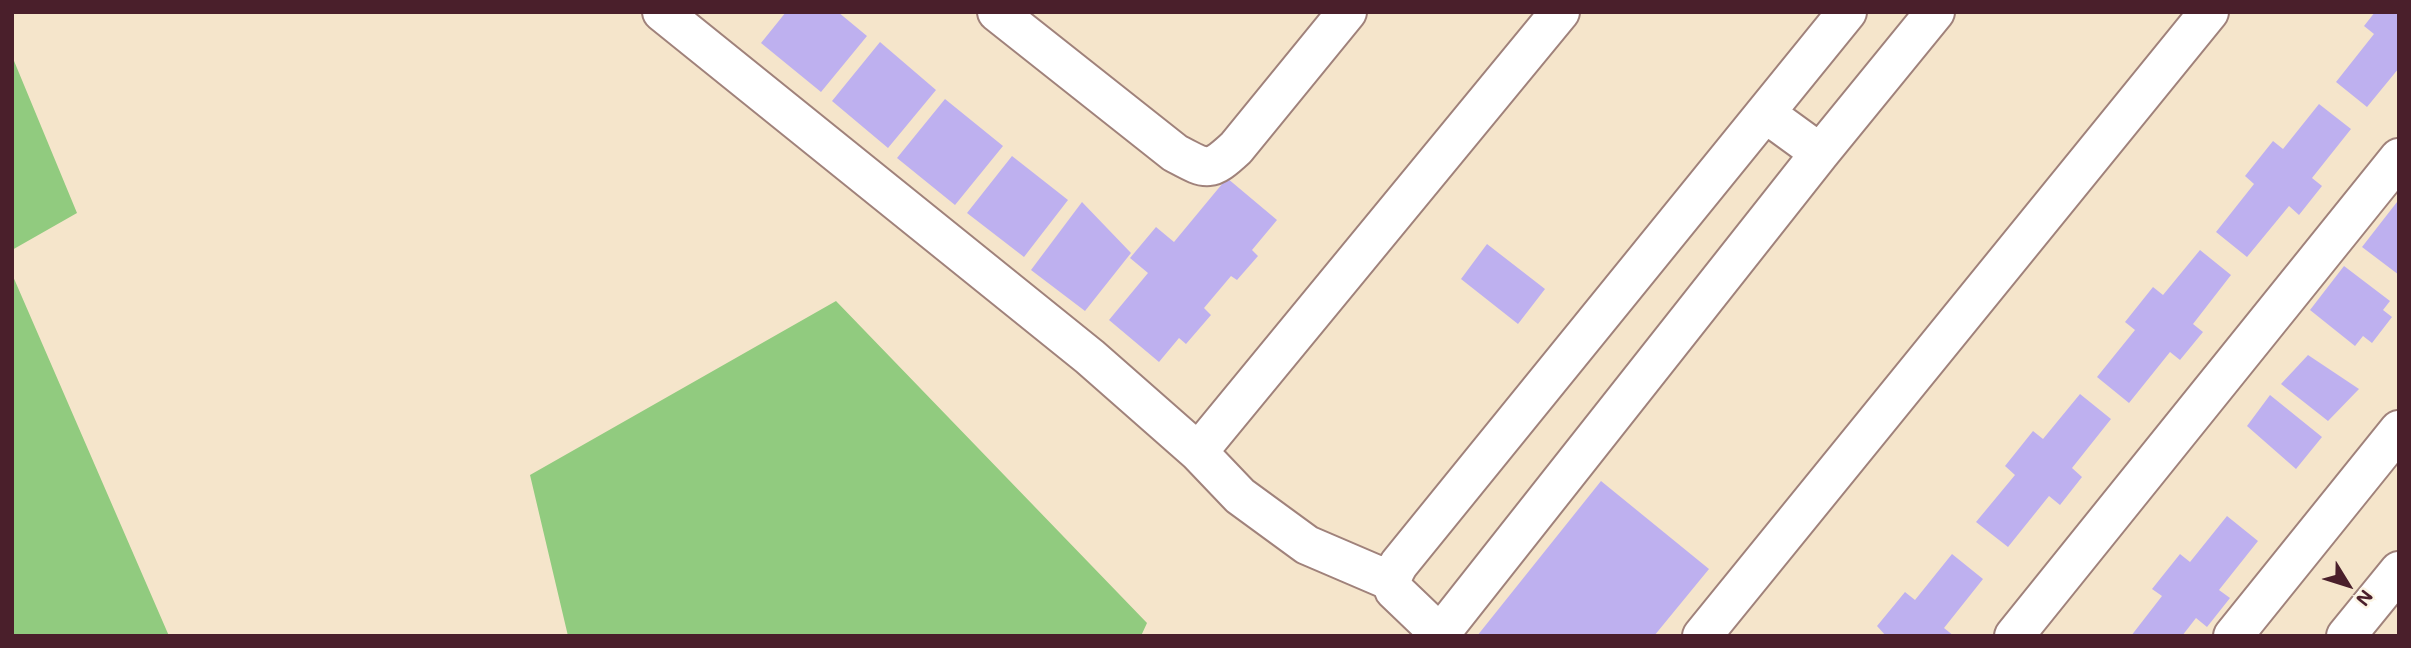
<!DOCTYPE html>
<html>
<head>
<meta charset="utf-8">
<style>
	body { margin:0 }
	#map { position:relative; width:2411px; height:648px; overflow:hidden; background:#f5e5cb; font-family:Mali,sans-serif }
	canvas { display:block }
	.frame { position:absolute; inset:0; border:14px solid #4a1f2b; pointer-events:none }
	.north { position:absolute; left:2313px; top:550px; width:70px; height:70px; -webkit-text-stroke:5px #fcf5e5; paint-order:stroke; rotate:128deg; font-size:19px; font-weight:700; line-height:28px; text-align:center; color:#4a1f2b }
	.north::after { content:''; display:block; margin:auto; width:24px; height:32px; background:#4a1f2b; clip-path:polygon(50% 0,100% 100%,50% 72%,0 100%) }
</style>
</head>
<body>
<div id="map">
<canvas width="2411" height="648"></canvas>
<div class="frame"></div>
<div class="north">N</div>
</div>
<script>
const ctx = document.querySelector('canvas').getContext('2d');
ctx.lineJoin = 'round';
function fillPath(path, color) { ctx.fillStyle = color; ctx.fill(path, 'evenodd'); }
function trace(path, color, width, dash) { ctx.strokeStyle = color; ctx.lineWidth = width; ctx.lineCap = dash ? 'butt' : 'round'; ctx.setLineDash(dash || []); ctx.stroke(path); }
fillPath(new Path2D(`
	M12,56l65,157 -65,37z
	M12,274l157,362h-157z
	M836,301l311,322 -6,13h-573l-38,-161z`), '#91cb7f');
fillPath(new Path2D(`
	M786,12h52l29,24 -46,56 -60,-49z
	M2375,12h24v56l-32,39 -31,-25 38,-48 -10,-8z
	M880,42l56,48 -48,58 -56,-47z
	M945,99l58,47 -48,59 -58,-47z
	M2319,104l32,25 -39,49 10,8 -23,29 -10,-9 -42,51 -31,-25 38,-48 -9,-8 28,-35 10,8z
	M1012,156l56,44 -44,57 -57,-44z
	M1227,178l50,42 -25,30 6,6 -21,24 -6,-4 -27,32 7,7 -25,29 -7,-6 -20,24 -50,-42 39,-47 -18,-15 26,-31 18,15z
	M1082,202l49,51 -46,58 -54,-41z
	M2397,202l2,1v72l-37,-28z
	M1487,244l58,45 -27,35 -57,-45z
	M2200,250l31,25 -38,49 10,8 -23,28 -10,-8 -41,51 -32,-26 38,-47 -10,-8 28,-35 10,8z
	M2344,266l46,35 -7,9 9,7 -20,26 -9,-7 -8,10 -45,-36z
	M2308,355l51,34 -31,32 -47,-37z
	M2080,394l31,25 -39,49 10,9 -22,28 -11,-9 -41,51 -32,-25 39,-47 -10,-9 28,-35 10,8z
	M2270,395l52,42 -26,32 -49,-43z
	M1601,481l108,88 -55,67h-177z
	M2227,516l31,25 -39,49 11,8 -23,29 -11,-9 -14,18h-51l31,-40 -10,-7 28,-35 10,8z
	M1952,554l31,25 -39,49 10,8h-68l-9,-10 28,-34 10,8z`), '#beb0ef');
const minor = new Path2D(`
	M662,12l428,345 108,95
	M997,12l178,141c32,17 34,20 61,-5l111,-136
	M1765,113l55,40
	M1391,581l-84,-36 -67,-49 -42,-44 362,-440
	M1440,634l380,-481 115,-141
	M1442,636l-48,-46c-3,-11 -1,-16 5,-26l448,-552
	M1702,636l507,-624
	M2014,636l385,-478
	M2233,636l166,-206
	M2346,636l53,-65`);
trace(minor, '#a0827b', 42);
trace(minor, '#fff', 38);
</script>
</body>
</html>
